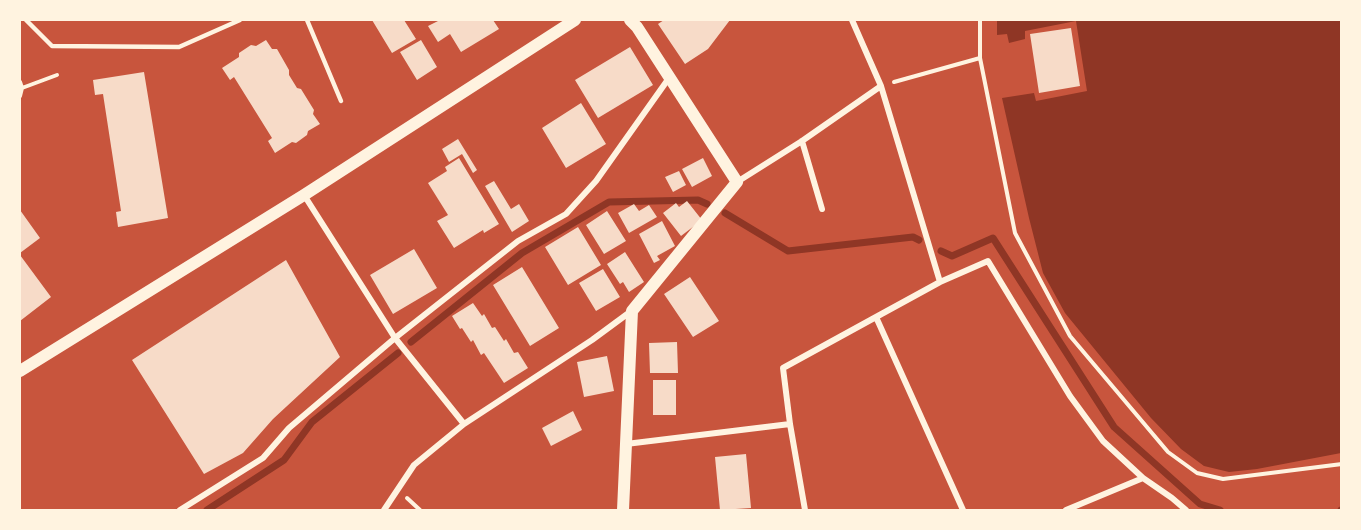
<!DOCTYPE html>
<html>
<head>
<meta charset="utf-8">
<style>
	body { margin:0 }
	#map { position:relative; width:1361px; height:530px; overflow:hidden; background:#c8553d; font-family:Barlow,sans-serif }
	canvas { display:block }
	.frame { position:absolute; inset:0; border:21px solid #fff3e0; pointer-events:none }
</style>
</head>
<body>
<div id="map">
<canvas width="1361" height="530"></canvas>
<div class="frame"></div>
</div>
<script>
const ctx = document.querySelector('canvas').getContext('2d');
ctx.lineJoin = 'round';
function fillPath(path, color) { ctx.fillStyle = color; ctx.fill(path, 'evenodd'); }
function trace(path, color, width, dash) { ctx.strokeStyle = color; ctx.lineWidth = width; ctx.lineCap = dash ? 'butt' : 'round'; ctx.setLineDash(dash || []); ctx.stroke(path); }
fillPath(new Path2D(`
	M997,20h344v433l-84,16 -28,3 -25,-6 -23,-17 -30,-31 -86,-105 -22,-40 -14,-55 -27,-120 32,-5 2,8 51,-10 -11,-70 -51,10v8l-16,4 -2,-9 -10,1z`), '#8f3625');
trace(new Path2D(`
	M725,213l63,38 125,-14 6,3
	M941,251l11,5 41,-18 121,189 86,77 20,6
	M411,342l111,-89 87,-51 89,-2 9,4
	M207,510l77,-50 28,-38 86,-69
	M1341,510h1`), '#8f3625', 7);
fillPath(new Path2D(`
	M372,20h32l12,19 -24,14z
	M440,20h53l6,9 -38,23 -11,-18 -12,8 -10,-16z
	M664,20h66l-22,29 -23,15 -27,-40z
	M1071,28l9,58 -41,7 -9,-59z
	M266,40l6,9h5l12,21v5l8,13 4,1 13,21 -1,4 7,10 -12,7 -1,4 -11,8 -4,-1 -17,11 -7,-12 4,-3 -38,-61 -4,3 -8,-12 17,-11v-4l12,-8 5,1z
	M421,40l16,27 -20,13 -17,-28z
	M630,47l23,38 -55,33 -23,-38z
	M144,72l24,146 -50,9 -2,-15 5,-1 -18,-117 -8,1 -2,-15z
	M581,103l25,41 -40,24 -24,-40z
	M458,139l19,31 -4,3 -11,-19 -13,8 -7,-13z
	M459,158l40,66 -15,9 -1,-3 -29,18 -17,-27 11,-6 -20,-32 19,-12 -2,-4z
	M703,158l9,18 -20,11 -10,-18z
	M679,171l7,14 -13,7 -8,-15z
	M494,181l17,28 8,-5 10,17 -17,11 -27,-46z
	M687,201l15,19 -21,16 -18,-23 13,-10 3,4z
	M634,204l5,7 10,-6 8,12 -28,16 -11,-20z
	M20,210l20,28 -20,15z
	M607,211l19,30 -22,13 -18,-29z
	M662,221l13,25 -18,10 3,4 -6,3 -15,-29z
	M578,227l23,38 -33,20 -23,-38z
	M414,249l23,39 -44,26 -23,-39z
	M625,252l19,30 -15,10 -6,-10 -3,2 -13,-20z
	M20,255l31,42 -31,24z
	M286,260l54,97 -67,62 -30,34 -39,21 -72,-114z
	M522,267l37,61 -29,18 -37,-61z
	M603,269l17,28 -24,14 -17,-28z
	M690,277l29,44 -26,16 -29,-43z
	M473,303l9,13 2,-2 8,14 3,-1 9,14 2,-2 8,14 4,-1 10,16 -24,15 -20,-30 -3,2 -8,-15 -2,2 -9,-14 -2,1 -8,-13z
	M677,342l1,31h-28l-1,-30z
	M607,356l7,35 -30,6 -7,-35z
	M653,380h23v35h-23z
	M573,411l9,19 -31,16 -9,-18z
	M746,454l5,54 -31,2 -5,-53z`), '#f7dbc8');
trace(new Path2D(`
	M980,20v38l35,175 55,103 98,116 29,21 26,6 119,-15
	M20,82l2,6 -2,8
	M894,82l86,-24
	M22,88l35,-13
	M407,498l13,12`), '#fff3e0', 4);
trace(new Path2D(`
	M26,20l26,26 127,1 61,-27
	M307,20l34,81`), '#fff3e0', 4.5);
trace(new Path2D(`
	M852,20l29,66 59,196 -64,35 87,193
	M802,141l20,68
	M737,182l65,-41 79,-55
	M304,195l91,143 69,86 -50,41 -30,45
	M940,282l48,-21 82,135 33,45 40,37 29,20 14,12
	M464,424l128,-84 38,-28
	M626,444l164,-20
	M180,510l83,-52 26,-30 106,-90 123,-97 48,-27 30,-33 73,-103
	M805,510l-15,-86 -7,-56 93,-51
	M1066,510l77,-32`), '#fff3e0', 6);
trace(new Path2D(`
	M20,371l284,-176 271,-175
	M623,510l9,-199 105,-129 -100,-155 -7,-7`), '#fff3e0', 12);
</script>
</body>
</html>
